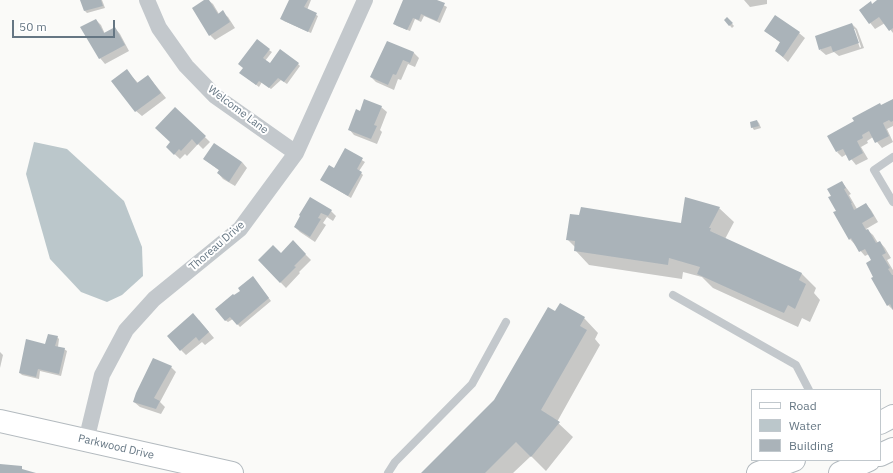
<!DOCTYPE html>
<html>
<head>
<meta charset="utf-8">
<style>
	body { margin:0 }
	#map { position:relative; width:893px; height:473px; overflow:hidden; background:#fafaf8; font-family:"IBM Plex Sans",sans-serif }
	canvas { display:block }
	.legend { position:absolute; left:751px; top:389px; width:130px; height:72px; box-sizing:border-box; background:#fff; border:1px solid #c1c8cd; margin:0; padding:5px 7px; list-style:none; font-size:12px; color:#657683 }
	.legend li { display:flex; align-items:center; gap:8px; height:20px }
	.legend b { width:20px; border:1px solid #c1c8cd }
	.scale { position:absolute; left:12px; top:20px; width:103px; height:18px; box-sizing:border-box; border:2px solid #657683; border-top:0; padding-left:5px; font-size:12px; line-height:14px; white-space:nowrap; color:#657683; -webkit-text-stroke:3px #fff; paint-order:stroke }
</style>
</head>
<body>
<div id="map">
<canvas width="893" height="473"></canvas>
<ul class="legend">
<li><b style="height:5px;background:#fff"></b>Road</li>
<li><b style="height:11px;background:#bbc7cb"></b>Water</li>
<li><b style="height:11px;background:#aab3b9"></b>Building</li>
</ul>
<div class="scale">50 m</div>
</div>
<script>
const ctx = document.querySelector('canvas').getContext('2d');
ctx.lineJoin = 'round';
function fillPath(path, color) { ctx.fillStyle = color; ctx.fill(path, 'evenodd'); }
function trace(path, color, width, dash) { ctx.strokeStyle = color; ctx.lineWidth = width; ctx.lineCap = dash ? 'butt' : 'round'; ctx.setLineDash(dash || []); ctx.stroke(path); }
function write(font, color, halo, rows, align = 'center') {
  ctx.font = font + ' "IBM Plex Sans",sans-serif'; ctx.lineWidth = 4; ctx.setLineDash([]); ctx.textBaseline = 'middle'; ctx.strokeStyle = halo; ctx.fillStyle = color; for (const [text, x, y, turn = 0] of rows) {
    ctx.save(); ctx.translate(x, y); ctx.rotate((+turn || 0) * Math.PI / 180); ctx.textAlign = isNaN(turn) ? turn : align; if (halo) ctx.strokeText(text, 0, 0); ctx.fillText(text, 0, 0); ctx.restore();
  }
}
fillPath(new Path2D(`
	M34,142l33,7 57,52 18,46 1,29 -21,19 -15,7 -26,-10 -31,-33 -24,-85z`), '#bbc7cb');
fillPath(new Path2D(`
	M82,0h20l3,8 -18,5 -2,-2z
	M206,0h2l5,4 6,10 3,-2 6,5 7,11 -20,12 -5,-5z
	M290,0h21l-4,10 11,6 -7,17 -27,-12 -2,-3z
	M405,0h29l13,7 -7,16 -16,-7 -3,6 -6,-3 -5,12 -13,-5 -3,-3z
	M744,0h23v4l-17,3z
	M879,0h14v33l-8,-10 -10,6 -15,-19 12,-5z
	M727,18l7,8 -2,2 -7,-8z
	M96,20l5,5 4,9 10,-6 5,6 9,17 -24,13 -5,-6z
	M852,24l5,5 7,19 -25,8 -5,-4 -8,3 -6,-5zM853,29h2l6,18 -1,1z
	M765,31l34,2 6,5 -17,24 -12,-11 5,-8z
	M388,42l26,11 5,5 -4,9 -7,-3 -7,16 -3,-1 -4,11 -18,-8 -5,-5z
	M269,50l3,2 -7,9 5,3h28l2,2 -13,18 -6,-4 -10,9 -9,-7 -3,5 -16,-12z
	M127,71l11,12 10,-7 18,22 -24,18 -6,-5z
	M893,100v26l-6,3 6,13 -11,6 -9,-11 -6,4 1,2 -7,4 7,12 -12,6 -9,-11 -5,3 -5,-5 44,-46z
	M381,107l6,5 -7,18 2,2 -5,12 -23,-9 -5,-6 11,-17z
	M175,108l35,34 -7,7 -5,-5 -11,12 -2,-2 -5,5 -13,-12 5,-5z
	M757,121l2,2 2,5 -7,2 -2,-3z
	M345,150l20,12 -6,9 4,4 -12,23 -30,-18 13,-11z
	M204,159l38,3 5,6 -12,18 -12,-7 -5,-6 2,-2z
	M842,182l9,12 -2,1 8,14 9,-5 5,6 7,12 -12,7 7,6 5,8 2,-1 5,6 6,10 -4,2 6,10v40l-5,-5 -13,-28 -2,-16 -4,-7 -4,2 -15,-17 -13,-28 -5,-15z
	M719,208l15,14 -9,17 77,35 14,14 -2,5 6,7 -10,22 -8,-4 -4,9 -85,-39 -11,-11 -19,-5 -1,7 -93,-14 -14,-15v-3l-8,-8 115,-15z
	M331,211l5,5 -3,5 -6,-4 -4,6 3,2 -11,17 -15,-10 -5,-5 6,-10z
	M293,242l18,18 -12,12 1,1 -14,15 -27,-28 22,-6z
	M255,280l16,21 -31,26 -7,-8 -5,3 -3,-2 9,-23z
	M555,312l29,6 14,15 -3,6 5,6 -43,77 16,15 -27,34 -15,-15 -18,17h-91l73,-73z
	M199,320l15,18 -9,7 -3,-3 -16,13 -5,-5z
	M57,337l2,2 -1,8 6,2 3,2 -6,25 -21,-5 -1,8 -17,-4 -2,-2 26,-28z
	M0,352l3,3 -3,13z
	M171,367l5,5 -16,30 5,5 -4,7 -21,-7 -6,-5z`), '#0003');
fillPath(new Path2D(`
	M80,0h21l2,6 -19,5z
	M204,0h5l9,14 5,-4 7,12 -21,14 -17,-28z
	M289,0h19l-4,7 13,6 -9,19 -28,-13z
	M403,0h34l8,3 -8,18 -16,-7 -2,6 -6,-2 -6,12 -14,-6z
	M877,0h16v28l-4,3 -10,-14 -10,7 -10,-14 12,-9 1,3z
	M775,15l25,17 -17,25 -8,-6 5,-9 -16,-11z
	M727,17l6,6 -4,3 -5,-6z
	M96,19l8,14 11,-6 10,18 -26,14 -19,-32z
	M852,23l7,20 -26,9 -2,-6 -12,4 -4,-14z
	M257,39l13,10 -7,9 7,5 10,-14 19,14 -15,19 -6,-4 -9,10 -10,-7 -3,4 -17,-12 4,-5 -5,-4z
	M387,41l27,11 -4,11 -7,-3 -7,15 -3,-1 -5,11 -18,-8z
	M127,69l10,14 11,-8 13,18 -26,19 -24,-31z
	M364,99l18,7 -8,19 3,1 -6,13 -23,-9 8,-21 4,2z
	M893,99v22l-2,1 -2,-2 -6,3 6,13 -14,7 -6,-12 -7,4 1,3 -6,3 6,12 -14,8 -6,-12 -7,3 -9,-16 27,-15 -2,-3 28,-15 1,2z
	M175,107l31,29 -9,9 -5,-6 -11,12 -2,-2 -5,6 -8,-8 4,-5 -15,-14z
	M757,120l2,6 -8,2 -1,-6z
	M214,143l28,19 -13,20 -12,-9 2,-3 -16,-11z
	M345,148l18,10 -6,11 5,3 -14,24 -28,-16 9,-15 5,3z
	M842,181l4,7 -2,1 8,14h-1l3,7 12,-7 8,13 -12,7 4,7 2,-1 8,14 4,-2 6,12 -4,2 8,13 -2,1 4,6h1v35l-3,-6 -3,2 -16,-28 2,-1 -7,-14 5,-3 -6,-11 -6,3 -8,-14 -2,2 -16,-28 3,-1 -8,-14 3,-1 -4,-7z
	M310,197l22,13 -4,6 -7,-3 -3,5 3,1 -11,18 -16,-10 6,-11 -1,-1z
	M685,197l35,10 -11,21h2l-1,3 92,42 -3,7 7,4 -11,25 -7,-4 -4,8 -14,-6 -73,-33 3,-7 -31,-9 -1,7 -94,-14 1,-10 -9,-1 4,-26 9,1 2,-8 100,16z
	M293,240l13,14 -12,12 2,1 -16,16 -22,-23 15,-15 8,8z
	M253,276l16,22 -32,27 -7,-8 -5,4 -10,-12 18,-15 1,1 6,-4 -2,-3z
	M560,303l25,14 -5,9 7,4 -46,80 19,12 -29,35 -15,-15 -31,31h-64l73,-73 54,-93 7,4z
	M193,313l16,19 -10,9 -3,-4 -16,14 -13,-15z
	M48,334l10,2 -3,10 10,2 -6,26 -21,-5 -2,8 -17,-4 7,-34 19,5z
	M153,358l19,8 -18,32 6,3 -4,8 -23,-7 3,-9z
	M0,464l22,2v3l14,4h-36z`), '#aab3b9');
const secondary = new Path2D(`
	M0,421l232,52
	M880,423l13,-7
	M880,455l13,-6
	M758,473l36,-13
	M840,473l29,-13`);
trace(secondary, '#b3babf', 24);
trace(new Path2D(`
	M893,157l-19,13 19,32
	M673,295l123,70 13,25
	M388,473l7,-11 77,-78 34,-62`), '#c3c8cc', 8);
trace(new Path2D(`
	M147,0l12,28 27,38 29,30 81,57
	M86,441l16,-66 24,-45 28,-31 86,-70 56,-76 69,-153`), '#c3c8cc', 16);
trace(secondary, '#fff', 22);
write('11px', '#657683', '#fff', [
	["Welcome Lane",238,110,37],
	["Thoreau Drive",217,246,-41],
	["Parkwood Drive",116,447,13]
]);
</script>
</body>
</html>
